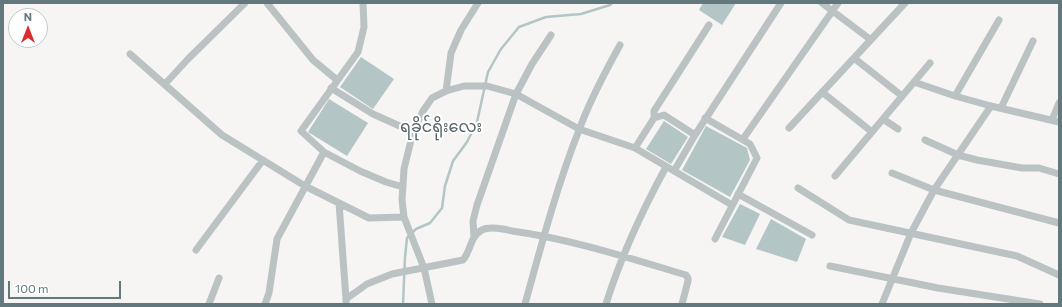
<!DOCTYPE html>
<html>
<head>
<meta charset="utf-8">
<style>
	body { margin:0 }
	#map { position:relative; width:1062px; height:307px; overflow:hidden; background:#f6f5f3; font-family:Commissioner,sans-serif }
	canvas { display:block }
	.frame { position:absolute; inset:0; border:4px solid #62787d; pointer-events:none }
	.north { position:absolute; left:8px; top:8px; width:40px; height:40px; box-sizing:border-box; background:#fff; border:1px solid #c0c9cb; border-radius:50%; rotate:0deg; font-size:11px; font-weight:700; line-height:16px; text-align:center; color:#62787d }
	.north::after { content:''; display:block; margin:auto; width:14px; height:18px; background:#dd2c2d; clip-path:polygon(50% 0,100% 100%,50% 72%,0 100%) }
	.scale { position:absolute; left:8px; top:281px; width:113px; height:18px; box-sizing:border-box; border:2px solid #62787d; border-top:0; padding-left:5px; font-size:12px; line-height:14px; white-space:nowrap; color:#62787d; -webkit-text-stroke:3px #fff; paint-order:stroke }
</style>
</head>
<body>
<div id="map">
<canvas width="1062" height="307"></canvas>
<div class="frame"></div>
<div class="north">N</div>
<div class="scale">100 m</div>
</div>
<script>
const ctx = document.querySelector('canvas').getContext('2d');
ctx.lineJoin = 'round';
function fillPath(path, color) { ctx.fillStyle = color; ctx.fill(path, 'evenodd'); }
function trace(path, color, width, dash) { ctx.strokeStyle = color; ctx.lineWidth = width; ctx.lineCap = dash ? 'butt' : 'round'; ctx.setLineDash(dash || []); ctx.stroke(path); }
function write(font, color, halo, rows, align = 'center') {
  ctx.font = font + ' Commissioner,"Noto Sans Myanmar",sans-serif'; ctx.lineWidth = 4; ctx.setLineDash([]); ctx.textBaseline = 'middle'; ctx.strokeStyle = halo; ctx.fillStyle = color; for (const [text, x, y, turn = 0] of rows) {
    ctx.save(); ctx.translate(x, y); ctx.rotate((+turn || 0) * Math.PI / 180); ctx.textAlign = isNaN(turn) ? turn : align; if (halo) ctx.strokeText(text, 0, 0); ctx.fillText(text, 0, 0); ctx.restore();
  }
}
fillPath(new Path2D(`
	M703,3h33l-14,22 -23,-15z
	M361,57l33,22 -21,30 -33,-22z
	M329,99l39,24 -21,33 -39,-24z
	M664,121l24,16 -17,27 -25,-15z
	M706,126l41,22 3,12 -20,37 -48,-27z
	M740,204l20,10 -15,31 -23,-8z
	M771,219l35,20 -9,23 -41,-13z`), '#b3c5c5');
trace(new Path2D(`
	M403,304l2,-47 2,-19 9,-9 14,-6 12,-15 3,-22 8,-25 14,-19 10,-20 11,-50 13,-23 18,-22 27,-10 35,-3 29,-9 2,-2`), '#b3c5c5', 2.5);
trace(new Path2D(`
	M267,3l46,57 24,20
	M363,3l1,24 -6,25 -57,79 23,21 36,19 26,11 17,5
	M822,3l49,37
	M130,54l92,81 83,51 64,32 35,-1
	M854,58l48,38
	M914,82l41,14 36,10 68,16
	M165,84l23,-25 57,-56
	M331,88l42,26 40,18
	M446,91l5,-38 10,-23 17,-27
	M822,92l50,40
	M955,96l44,-76
	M1001,108l32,-67
	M654,118l10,-3 31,20
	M705,118l45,26 7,14 -42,81
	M883,119l15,10
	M1052,120l7,-17
	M789,128l116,-125
	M743,139l95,-136
	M925,140l33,15 19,5 45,8h17l20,6
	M635,148l19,-30v-7l55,-86
	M674,171l21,-36 86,-132
	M892,173l42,17 125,33
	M835,176l95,-113
	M798,188l51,32 168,36 42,19
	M738,194l74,41
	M339,203l7,96
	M474,237l-1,-16 4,-16 39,-111 16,-30 19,-29
	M196,250l67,-90
	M830,266l108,22 102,16
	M209,304l10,-26
	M265,304l4,-11 8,-54 47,-87
	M346,304v-5l21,-15 25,-10 71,-14c8,-9 7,-24 19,-30 7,-4 23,-1 30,1 59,8 117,27 174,44l2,3v3l-6,23
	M432,304l-8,-36 -20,-51 -2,-17 2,-31 9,-37 10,-21 9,-13 14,-7 18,-5h23l29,8 63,35 56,19 97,57
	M525,304c16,-58 32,-118 54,-174 11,-30 26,-58 41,-85
	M606,304c15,-48 36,-93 60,-137
	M882,304l29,-71 23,-43 57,-84`), '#bbc2c3', 7);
write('16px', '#546468', '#fff', [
	["ရခိုင်ရိုးလေး",441,127]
]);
</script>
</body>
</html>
